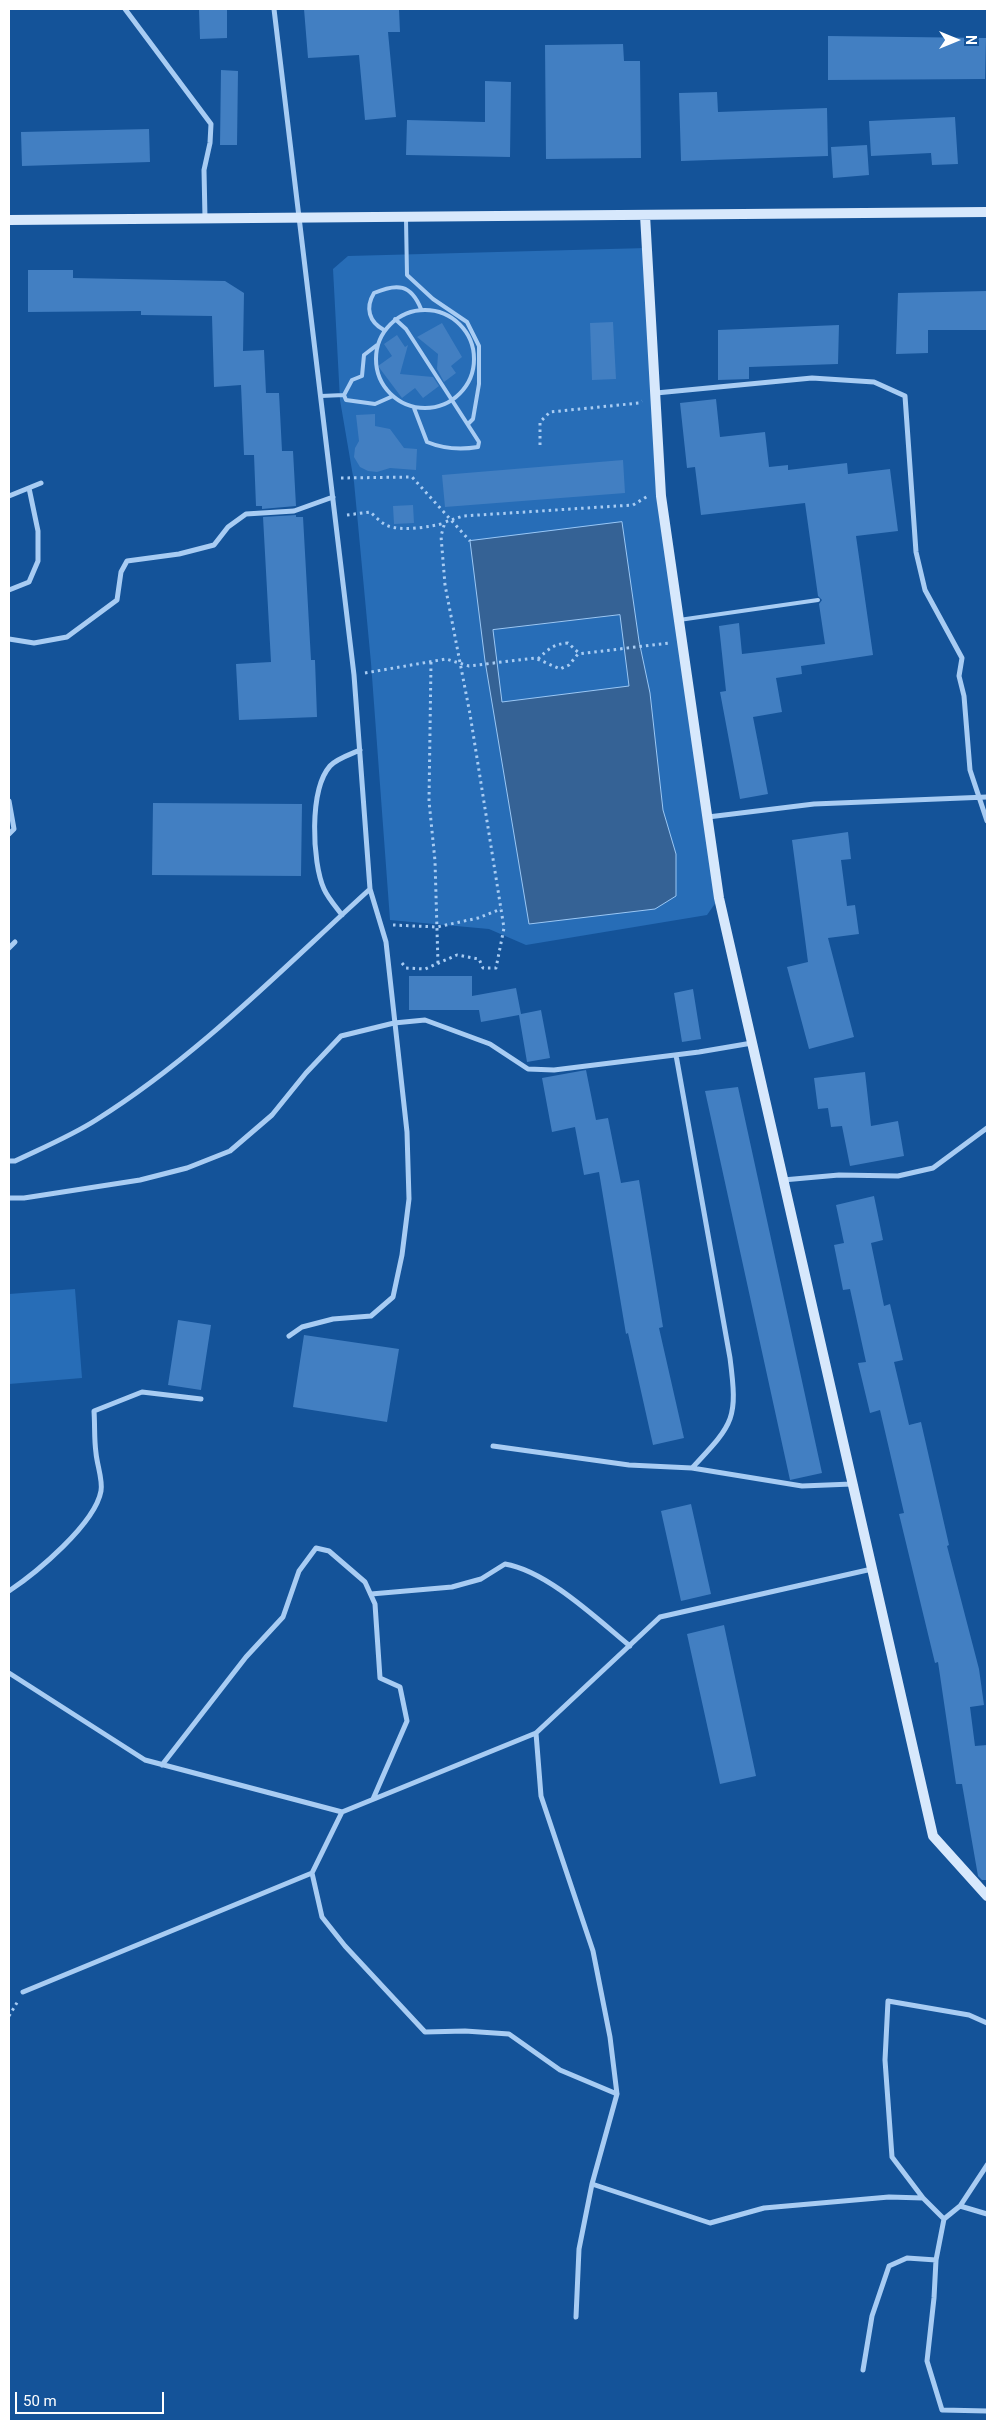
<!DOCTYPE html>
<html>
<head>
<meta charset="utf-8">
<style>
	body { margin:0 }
	#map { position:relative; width:996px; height:2430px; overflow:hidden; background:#145399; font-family:Roboto,sans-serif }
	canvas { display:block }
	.frame { position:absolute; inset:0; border:10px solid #fff; pointer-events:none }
	.north { position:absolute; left:931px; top:15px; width:50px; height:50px; -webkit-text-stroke:4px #145399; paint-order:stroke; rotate:90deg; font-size:14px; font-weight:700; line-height:20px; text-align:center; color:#fff }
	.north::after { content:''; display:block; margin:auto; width:18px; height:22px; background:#fff; clip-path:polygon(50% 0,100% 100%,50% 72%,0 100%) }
	.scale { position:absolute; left:15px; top:2392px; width:149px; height:22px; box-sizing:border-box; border:2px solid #fff; border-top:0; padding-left:6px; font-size:15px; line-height:18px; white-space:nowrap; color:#fff; -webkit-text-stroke:4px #145399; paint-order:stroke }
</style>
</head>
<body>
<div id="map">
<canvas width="996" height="2430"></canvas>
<div class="frame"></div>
<div class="north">N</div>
<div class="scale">50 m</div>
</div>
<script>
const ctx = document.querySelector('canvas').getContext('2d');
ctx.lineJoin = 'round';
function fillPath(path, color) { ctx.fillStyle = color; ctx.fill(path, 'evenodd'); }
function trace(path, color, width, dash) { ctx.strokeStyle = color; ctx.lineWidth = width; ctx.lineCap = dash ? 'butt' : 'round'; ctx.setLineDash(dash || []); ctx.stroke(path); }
fillPath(new Path2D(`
	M647,248l14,248 58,402 -12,17 -181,30 -37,-16 -99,-9 -19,-257 -17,-181 -14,-82 -7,-131 15,-13z
	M75,1289l7,89 -73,6v-90z`), '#276db7');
const water = new Path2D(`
	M622,522l17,119 11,52 13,117 13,44v42l-21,13 -126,15 -44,-263 -15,-120zM620,615l9,71 -127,16 -9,-72z`);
fillPath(water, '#356295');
trace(water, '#9ac7f5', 1);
fillPath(new Path2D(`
	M199,9h28v29l-27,1z
	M304,9h95l1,23h-12l8,85 -31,3 -6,-65 -51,3z
	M828,36l158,2 -1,41 -157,1z
	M623,44l1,17h16l1,97 -95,1 -1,-114z
	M221,70l17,1 -1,74h-17z
	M485,81l26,1 -1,75 -104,-2 1,-35 78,2z
	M717,92l1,20 109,-4 1,48 -147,5 -2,-68z
	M955,117l3,47 -26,1 -1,-12 -60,3 -2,-35z
	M149,129l1,33 -128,4 -1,-34z
	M867,145l2,30 -36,3 -2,-31z
	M28,270h45v8l152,3 19,12 -1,58 21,-1 2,43h13l3,58h11l3,55 -34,3v-3h-6l-2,-51h-10l-3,-70 -27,2 -2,-71 -71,-1v-4l-113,1z
	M987,291v39h-59v23l-32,1 2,-61z
	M613,322l3,57 -24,1 -2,-57z
	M442,323l20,34 -11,9 5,7 -12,9 -7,-13 1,-15 -21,-17z
	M839,325l-1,39 -89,3v12l-31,1v-50z
	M397,335l8,12 3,-2 -8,29 33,3 6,9 -16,12 -8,-10 -13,10 -24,-32 14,-10 -8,-12z
	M716,399l4,38 45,-5 4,35 19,-2v5l59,-7 1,11 42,-5 8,62 -42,5 17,119 -72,11 1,8 -26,4 6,34 -29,5 15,77 -28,5 -20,-107 6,-1 -7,-65 20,-3 3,31 83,-10 -6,-40 3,-4 -4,-4 -13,-93 -104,12 -6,-48 -8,1 -7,-65z
	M375,414v12l15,3 14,19 13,1 -1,21 -26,-2 -13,4 -9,-1 -8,-4 -6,-10 1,-9 4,-7 -3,-26z
	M623,460l2,33 -180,14 -3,-32z
	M413,505l1,18 -20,1 -1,-18z
	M296,515v2h7l8,143h4l2,57 -78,3 -3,-56 35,-2 -8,-145z
	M153,803l149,1 -1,72 -149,-1z
	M848,832l3,27 -10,1 6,46 8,-1 4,29 -31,4 26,99 -45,12 -22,-82 21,-5 -16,-122z
	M409,976h63v20l44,-8 5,26 20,-4 9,48 -23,4 -8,-47 -38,7 -2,-12h-70z
	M693,989l8,50 -19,3 -8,-49z
	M586,1070l10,50 12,-2 13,65 18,-3 24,147 -4,1 25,110 -31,7 -25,-112 -2,1 -27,-162 -15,3 -9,-48 -23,5 -10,-54z
	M865,1072l6,54 27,-5 6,35 -54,10 -8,-40 -11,1 -3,-19 -10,1 -4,-31z
	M738,1087l84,386 -32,7 -85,-389z
	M874,1196l9,44 -12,3 13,63 6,-2 13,56 -9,2 15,63 12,-3 28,123 -2,1 32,123 5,36 -14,2 5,39 12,-1v135h-5l-4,-4 -16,-92h-6l-18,-122 -3,1 -36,-149 5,-1 -24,-103 -10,3 -12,-50 8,-1 -16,-73 -7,1 -9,-45 10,-2 -8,-38z
	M178,1320l33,5 -10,65 -33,-5z
	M304,1335l95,14 -12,73 -94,-15z
	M691,1504l20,90 -30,7 -20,-90z
	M724,1625l32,151 -36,8 -33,-150z`), '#427fc2');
trace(new Path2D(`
	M540,445v-23l10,-10 89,-9 3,-2
	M341,478l71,-1 58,64
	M347,515l23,-3c5,4 10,10 16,13 14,7 44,2 59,-2
	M538,659c10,-10 16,-15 30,-16l12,11
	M431,662l-2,139 6,60 3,103
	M365,673l81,-14 23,7 66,-8 25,11 9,-4 9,-11 91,-11
	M393,925l44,2 41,-9 23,-9
	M402,963l4,5 19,1 32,-14 22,4 4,9h13l8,-40 -34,-214 -25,-129 -4,-49 4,-14 18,-6 170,-11 15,-9
	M9,2016l9,-15`), '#a8ccf3', 3, [2.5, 4]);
trace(new Path2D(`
	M406,219l1,56 26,24 34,23 12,24v38l-6,35 -5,5
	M376 359a49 49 0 1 1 98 0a49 49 0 1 1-98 0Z
	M395,319l11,10 73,113 -1,5c-18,3 -34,2 -51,-5l-13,-34
	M384,330c-15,-8 -19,-22 -10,-37 23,-10 37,-9 47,16
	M377,345l-13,10 -2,21 -10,4 -8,15 2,5 29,4 18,-8
	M321,396l23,-1
	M679,620l139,-20`), '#a8ccf3', 4);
trace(new Path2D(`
	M125,9l86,115 -1,19 -6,27 1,48
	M656,393l156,-15 62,4 31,14 11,156 9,38 37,68 -3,18 5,20 6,74 17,51
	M9,496l32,-13
	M9,590l20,-8 9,-21v-30l-9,-43
	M9,639l25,4 33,-6 50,-37 4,-28 6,-11 52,-7 35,-9 14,-18 18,-13 48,-3 39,-14
	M9,801l5,28 -5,5
	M708,817l106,-13 173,-7
	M342,915c-6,-8 -14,-17 -18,-26 -12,-27 -15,-99 6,-123 6,-7 21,-12 30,-16
	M9,948l6,-6
	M676,1055l54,303c8,62 4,65 -38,110
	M9,1161h6c27,-13 56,-25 81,-41 101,-63 187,-152 274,-231l-16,-214 -80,-666
	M783,1180l56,-5 59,1 35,-8 54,-40
	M9,1198h15l116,-18 47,-12 43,-17 42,-36 34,-42 35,-37 53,-13 31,-3 65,24 38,25 26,1 145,-18 53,-9
	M289,1336l13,-9 31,-8 38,-3 22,-19 9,-42 7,-56 -2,-67 -21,-190 -16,-53
	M493,1446l136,19 63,3 110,18 50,-2
	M9,1591c27,-18 86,-67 92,-100 2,-11 -4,-26 -5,-38 -2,-14 -1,-28 -2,-42l48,-19 59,7
	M371,1594l81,-7 29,-8 24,-15c42,7 92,55 125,82
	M9,1673l136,87 197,52
	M536,1733l5,63 52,155 17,86 7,57 -25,90 -13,65 -3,68
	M162,1765l84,-108 37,-40 16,-46 17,-23 13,3 36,31 10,22 5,74 20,9 7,34 -34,78
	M312,1873l10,44 23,29 80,86 40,-1 44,3 51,36 57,24
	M23,1992l289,-119 30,-61 194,-79 124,-116 212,-48
	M987,2165l-27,41 27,8
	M592,2184l118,39 54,-15 125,-11 34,1 21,21
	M923,2198l-31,-41 -7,-97 3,-59 81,14 18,8
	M960,2206l-16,13 -8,41 -2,38 -7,63 15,49 45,1
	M863,2370l9,-54 17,-50 18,-8 29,2`), '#a8ccf3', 5);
trace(new Path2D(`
	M645,215l16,281 58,402 214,938 54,60
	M9,220l978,-8`), '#d7e8fc', 10);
</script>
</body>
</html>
